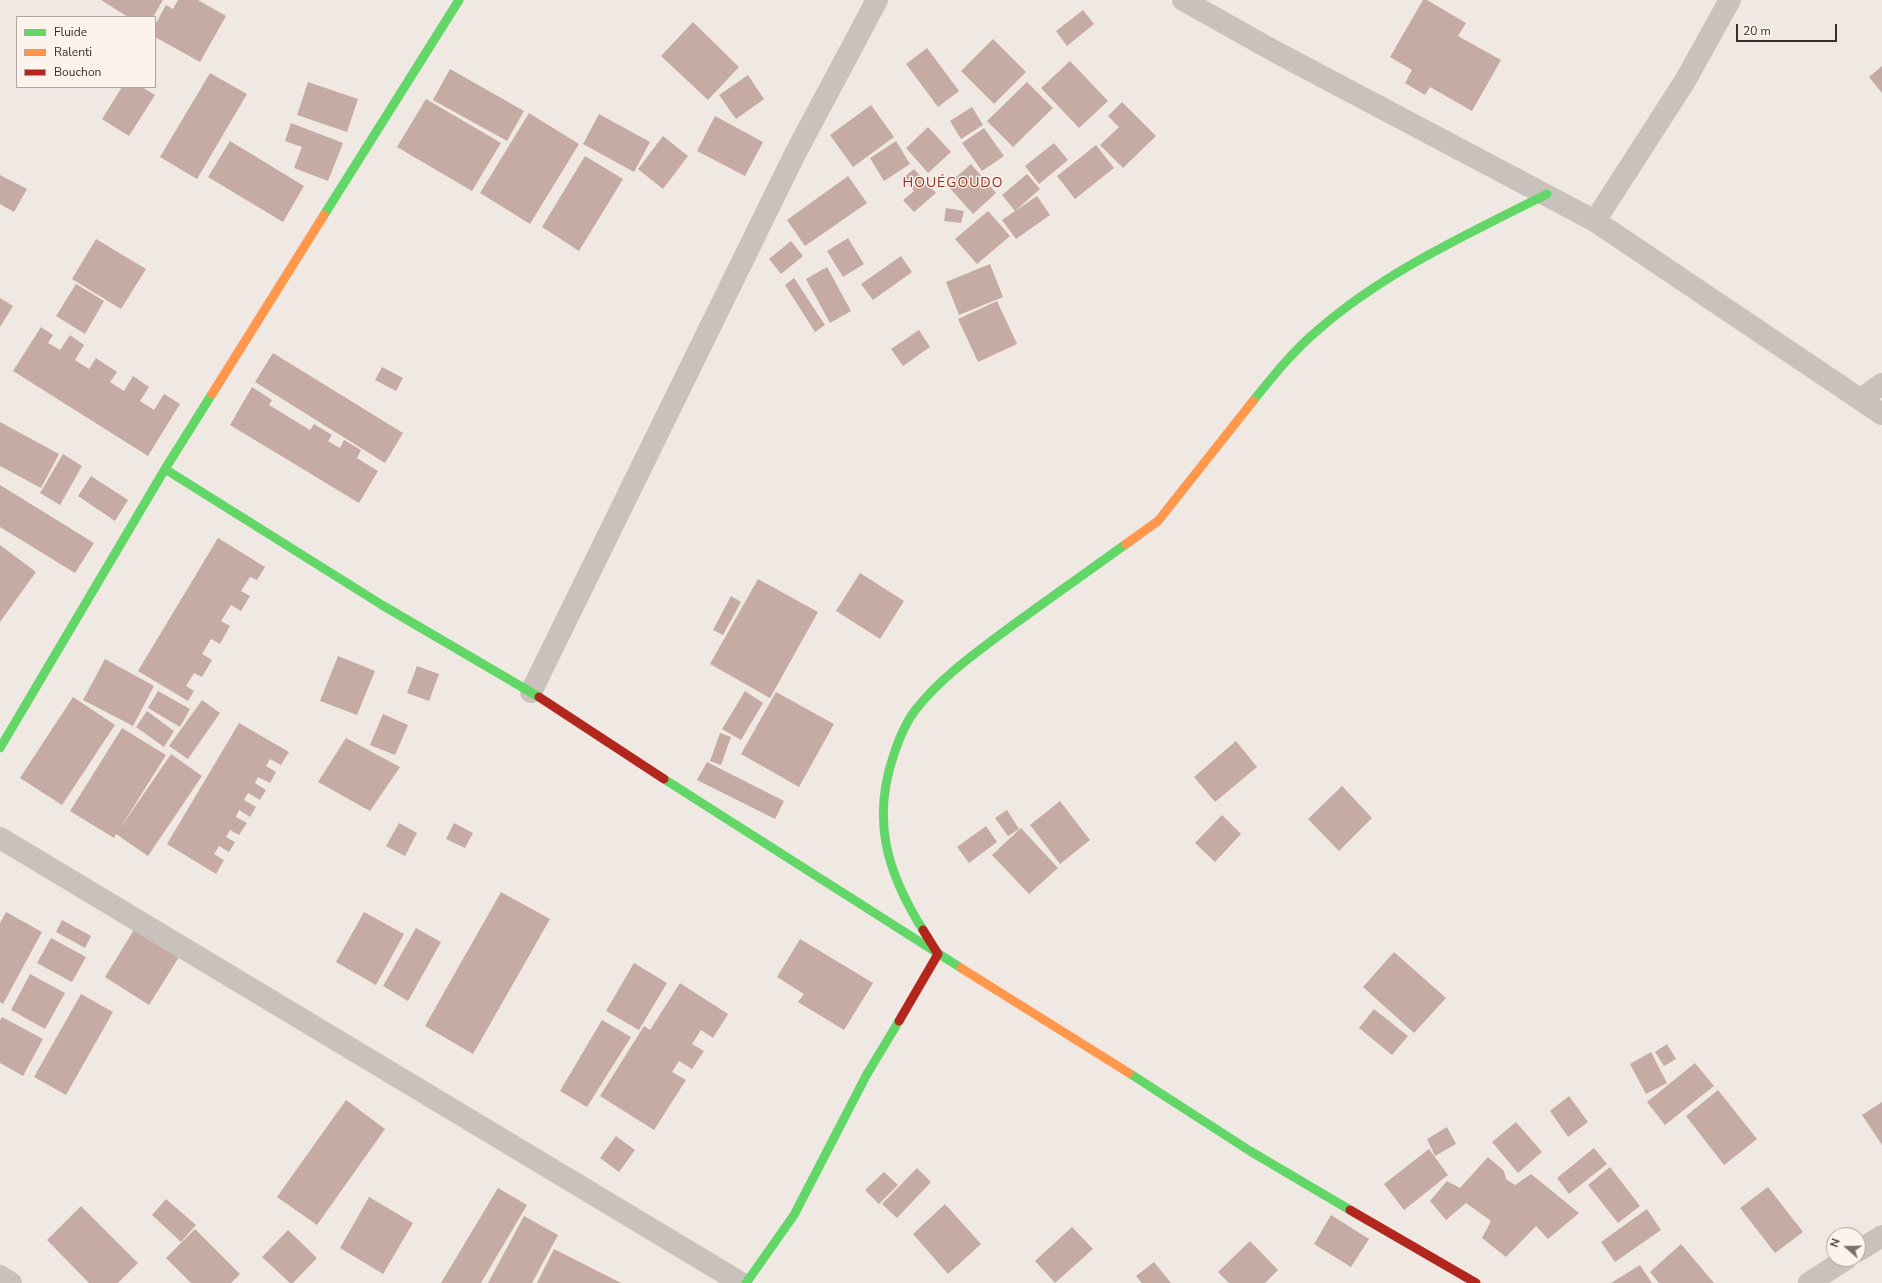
<!DOCTYPE html>
<html>
<head>
<meta charset="utf-8">
<style>
	body { margin:0 }
	#map { position:relative; width:1882px; height:1283px; overflow:hidden; background:#f0e9e3; font-family:"Nunito Sans",sans-serif }
	canvas { display:block }
	.legend { position:absolute; left:16px; top:16px; width:140px; height:72px; box-sizing:border-box; background:#fcf3ec; border:1px solid #afa49e; margin:0; padding:5px 7px; list-style:none; font-size:12px; color:#3b2e29 }
	.legend li { display:flex; align-items:center; gap:8px; height:20px }
	.legend b { width:20px; border:1px solid #afa49e }
	.north { position:absolute; left:1826px; top:1227px; width:40px; height:40px; box-sizing:border-box; background:#fcf3ec; border:1px solid #afa49e; border-radius:50%; rotate:290deg; font-size:11px; font-weight:700; line-height:16px; text-align:center; color:#3b2e29 }
	.north::after { content:''; display:block; margin:auto; width:14px; height:18px; background:#7a6f6a; clip-path:polygon(50% 0,100% 100%,50% 72%,0 100%) }
	.scale { position:absolute; left:1736px; top:24px; width:101px; height:18px; box-sizing:border-box; border:2px solid #3b2e29; border-top:0; padding-left:5px; font-size:12px; line-height:14px; white-space:nowrap; color:#3b2e29; -webkit-text-stroke:3px #fcf3ec; paint-order:stroke }
</style>
</head>
<body>
<div id="map">
<canvas width="1882" height="1283"></canvas>
<ul class="legend">
<li><b style="height:5px;background:#63d668"></b>Fluide</li>
<li><b style="height:5px;background:#ff974d"></b>Ralenti</li>
<li><b style="height:5px;background:#b3261e"></b>Bouchon</li>
</ul>
<div class="north">N</div>
<div class="scale">20 m</div>
</div>
<script>
const ctx = document.querySelector('canvas').getContext('2d');
ctx.lineJoin = 'round';
function fillPath(path, color) { ctx.fillStyle = color; ctx.fill(path, 'evenodd'); }
function trace(path, color, width, dash) { ctx.strokeStyle = color; ctx.lineWidth = width; ctx.lineCap = dash ? 'butt' : 'round'; ctx.setLineDash(dash || []); ctx.stroke(path); }
function write(font, color, halo, rows, align = 'center') {
  ctx.font = font + ' "Nunito Sans",sans-serif'; ctx.lineWidth = 3; ctx.setLineDash([]); ctx.textBaseline = 'middle'; ctx.strokeStyle = halo; ctx.fillStyle = color; for (const [text, x, y, turn = 0] of rows) {
    ctx.save(); ctx.translate(x, y); ctx.rotate((+turn || 0) * Math.PI / 180); ctx.textAlign = isNaN(turn) ? turn : align; if (halo) ctx.strokeText(text, 0, 0); ctx.fillText(text, 0, 0); ctx.restore();
  }
}
fillPath(new Path2D(`
	M101,0h62l-10,17h-25z
	M178,0h20l28,16 -26,46 -45,-25v-12l11,-20 7,4z
	M1423,0h4l39,23 -8,13 43,24 -29,51 -42,-24 -5,8 -20,-12 7,-13 -22,-13z
	M1083,10l11,14 -27,22 -11,-15z
	M693,22l46,45 -31,33 -47,-44z
	M993,39l33,33 -32,32 -33,-33z
	M927,48l32,43 -21,16 -32,-43z
	M1070,61l38,40 -29,27 -38,-40z
	M1882,66v27l-13,-16z
	M450,69l74,42 -17,30 -74,-41z
	M210,73l37,21 -50,85 -37,-22z
	M748,75l16,24 -28,20 -17,-24z
	M308,82l50,17 -11,33 -50,-17z
	M1027,82l26,26 -40,39 -26,-26z
	M122,87h20l13,8 -26,41 -27,-17z
	M426,99l75,44 -29,48 -75,-44z
	M1122,102l34,34 -33,32 -23,-23 19,-18 -11,-11z
	M871,105l23,32 -41,30 -23,-32z
	M972,107l11,18 -22,14 -11,-18z
	M529,113l50,31 -49,80 -50,-31z
	M599,114l51,28 -16,30 -51,-28z
	M715,116l48,26 -18,34 -48,-25z
	M291,123l52,20 -15,38 -34,-13 8,-21 -17,-6z
	M928,127l23,25 -23,21 -22,-25z
	M984,128l20,28 -22,15 -20,-28z
	M663,136l25,20 -25,33 -25,-20z
	M230,141l74,45 -21,36 -75,-45z
	M896,141l14,23 -26,17 -14,-23z
	M1054,143l14,17 -29,24 -14,-18z
	M1096,145l18,23 -39,31 -18,-23z
	M585,156l38,23 -44,72 -37,-24z
	M971,164l25,29 -23,21 -26,-29z
	M914,169l22,24 -22,19 -11,-12 11,-9 -11,-13z
	M1027,174l13,15 -25,22 -13,-16z
	M0,175l27,14 -13,23 -14,-8z
	M848,176l19,27 -62,43 -18,-26z
	M1037,196l13,19 -34,24 -14,-19z
	M946,208l18,3 -3,12 -17,-2z
	M988,211l22,25 -33,28 -22,-25z
	M848,238l16,26 -21,13 -16,-26z
	M96,239l50,30 -25,40 -49,-30z
	M791,241l12,15 -22,18 -12,-15z
	M901,256l11,16 -39,28 -12,-16z
	M990,264l13,33 -44,18 -13,-33z
	M827,267l24,44 -21,12 -24,-44z
	M794,278l31,47 -10,7 -30,-47z
	M76,284l28,17 -19,33 -29,-18z
	M0,298l13,8 -13,21z
	M997,301l20,43 -39,18 -20,-43z
	M41,327l12,8 -5,8 12,7 10,-15 14,10 -9,15 14,9 7,-11 21,14 -7,10 14,9 9,-15 16,11 -9,14 14,9 10,-16 16,10 -32,52 -135,-85z
	M919,330l11,17 -27,19 -12,-17z
	M273,353l130,80 -18,30 -130,-81z
	M382,367l21,11 -7,13 -21,-11z
	M252,387l20,13 -3,5 41,25 4,-6 18,11 -4,6 12,7 4,-8 17,10 -4,8 21,13 -19,32 -129,-78z
	M0,422l59,32 -18,34 -41,-22z
	M63,454l19,12 -22,39 -20,-12z
	M91,476l37,24 -13,21 -37,-25z
	M0,485l94,58 -19,30 -75,-46z
	M218,538l47,29 -8,13 -7,-3 -9,14 9,5 -9,15 -10,-6 -10,16 9,5 -10,18 -9,-5 -9,15 10,6 -10,17 -8,-4 -8,13 8,5 -6,10 -50,-30z
	M0,545l36,27 -36,50z
	M860,573l44,28 -24,38 -44,-28z
	M758,579l60,33 -48,86 -60,-34z
	M731,596l10,6 -18,33 -10,-5z
	M338,656l37,15 -18,44 -37,-14z
	M105,659l49,27 -21,40 -50,-26z
	M417,666l22,8 -10,27 -22,-8z
	M158,691l32,18 -10,18 -32,-19z
	M745,691l18,12 -22,37 -19,-11z
	M776,692l58,32 -35,63 -58,-33z
	M73,697l42,28 -53,80 -42,-27z
	M202,700l18,13 -32,46 -19,-13z
	M147,711l27,20 -10,16 -28,-20z
	M383,714l25,11 -13,30 -25,-10z
	M239,723l50,29 -8,13 -11,-6 -4,7 10,6 -6,11 -12,-6 -3,6 11,7 -6,10 -12,-7 -4,7 12,7 -6,10 -11,-7 -3,7 11,6 -8,12 -9,-5 -4,7 9,5 -6,10 -10,-6 -5,8 10,6 -8,14 -49,-30z
	M122,728l44,27 -47,75 52,-76 31,22 -54,80 -32,-22 -2,4 -44,-27z
	M720,733l11,4 -10,28 -11,-4z
	M346,738l54,29 -30,44 -52,-29z
	M1236,741l21,26 -42,35 -21,-25z
	M707,762l77,39 -9,18 -78,-39z
	M1342,786l30,32 -33,33 -31,-32z
	M1060,801l30,39 -30,24 -30,-39z
	M1007,810l12,19 -11,7 -13,-18z
	M1222,815l19,19 -26,28 -20,-19z
	M399,823l18,10 -12,23 -19,-10z
	M454,823l19,10 -8,15 -19,-9z
	M986,826l11,16 -28,21 -12,-16z
	M1021,828l37,40 -29,26 -37,-39z
	M501,892l49,27 -77,135 -48,-28z
	M6,912l36,20 -39,72 -3,-2v-79z
	M364,912l40,22 -28,51 -40,-23z
	M62,920l29,16 -6,12 -29,-16z
	M135,928l44,29 -30,48 -44,-28z
	M416,928l25,14 -33,59 -25,-15z
	M51,938l35,19 -14,25 -35,-19z
	M800,939l73,44 -29,47 -46,-28 6,-8 -27,-17z
	M1394,952l52,46 -32,35 -51,-46z
	M634,963l33,20 -28,47 -33,-19z
	M30,974l35,19 -20,36 -34,-19z
	M680,983l48,31 -15,24 -12,-8 -9,14 12,7 -12,18 -13,-8 -7,11 14,8 -32,50 -54,-34 44,-70 6,4z
	M81,994l32,18 -47,83 -32,-18z
	M1374,1009l34,27 -16,19 -33,-27z
	M2,1017l41,22 -20,37 -23,-13v-43z
	M602,1020l29,17 -44,70 -27,-16z
	M1667,1044l9,15 -12,7 -9,-14z
	M1651,1052l16,31 -21,11 -16,-30z
	M1695,1063l19,23 -49,39 -18,-23z
	M1718,1090l39,49 -33,26 -38,-49z
	M1569,1096l19,26 -20,15 -18,-26z
	M346,1100l39,29 -68,96 -40,-28z
	M1882,1102v43l-20,-30z
	M1516,1122l26,30 -24,21 -26,-31z
	M1447,1127l9,17 -21,12 -8,-17z
	M616,1136l19,14 -16,22 -19,-14z
	M1594,1148l13,16 -38,30 -12,-16z
	M1429,1149l19,26 -44,35 -20,-26z
	M1488,1157l16,14 2,8 9,6 16,-11 48,39 -31,26 -12,-13 -30,31 -24,-19 9,-17 -25,-18 -20,17 -16,-19 17,-20 13,7z
	M1610,1167l30,39 -22,17 -30,-38z
	M917,1168l14,14 -34,36 -15,-14z
	M884,1172l14,13 -19,19 -14,-14z
	M1768,1187l35,45 -28,21 -35,-45z
	M498,1188l29,17 -46,78h-40z
	M369,1197l44,26 -30,51 -43,-26z
	M166,1199l30,26 -15,17 -29,-27z
	M945,1204l36,40 -33,30 -35,-40z
	M81,1206l57,57 -20,20h-29l-42,-43z
	M1647,1209l14,21 -46,32 -14,-20z
	M1331,1215l38,24 -18,28 -37,-23z
	M524,1216l34,19 -26,48h-44z
	M1072,1227l21,22 -38,34 -20,-22z
	M195,1229l45,45 -9,9h-40l-25,-25z
	M288,1230l29,28 -24,25h-3l-28,-26z
	M1250,1241l28,29 -13,13h-36l-11,-11z
	M1681,1244l33,39h-55l-9,-11z
	M554,1249l67,34h-84z
	M1154,1262l17,21h-29l-6,-7z
	M1640,1265l12,18h-41z`), '#c5aba3');
trace(new Path2D(`
	M1183,0l91,51 321,170 287,193
	M1595,221l90,-140 45,-81
	M1861,399l21,-15
	M531,692l264,-538 82,-154
	M0,838l741,445
	M1858,1251l24,-15
	M0,1276l11,7
	M1809,1283l37,-24`), '#c9c1bc', 22);
trace(new Path2D(`
	M324,215l135,-215
	M1253,401c20,-25 41,-51 65,-71 68,-59 150,-96 229,-136
	M165,469l217,136 157,92
	M0,748l165,-279 47,-75
	M664,779l297,189
	M923,930c-36,-57 -52,-110 -29,-176 5,-15 12,-33 23,-46 22,-28 52,-50 81,-72 42,-31 85,-61 128,-92
	M1129,1073l121,78 100,59
	M746,1283l48,-68 73,-141 32,-53`), '#63d668', 9);
trace(new Path2D(`
	M212,394l112,-179
	M1126,544l32,-23 95,-120
	M961,968l168,105`), '#ff974d', 9);
trace(new Path2D(`
	M539,697l125,82
	M899,1021l39,-67 -15,-24
	M1350,1210l126,73`), '#b3261e', 9);
ctx.letterSpacing = '1px';
write('14px', '#932f1a', '#fcf3ec', [
	["HOUÉGOUDO",953,184]
]);
ctx.letterSpacing = '0px';
</script>
</body>
</html>
